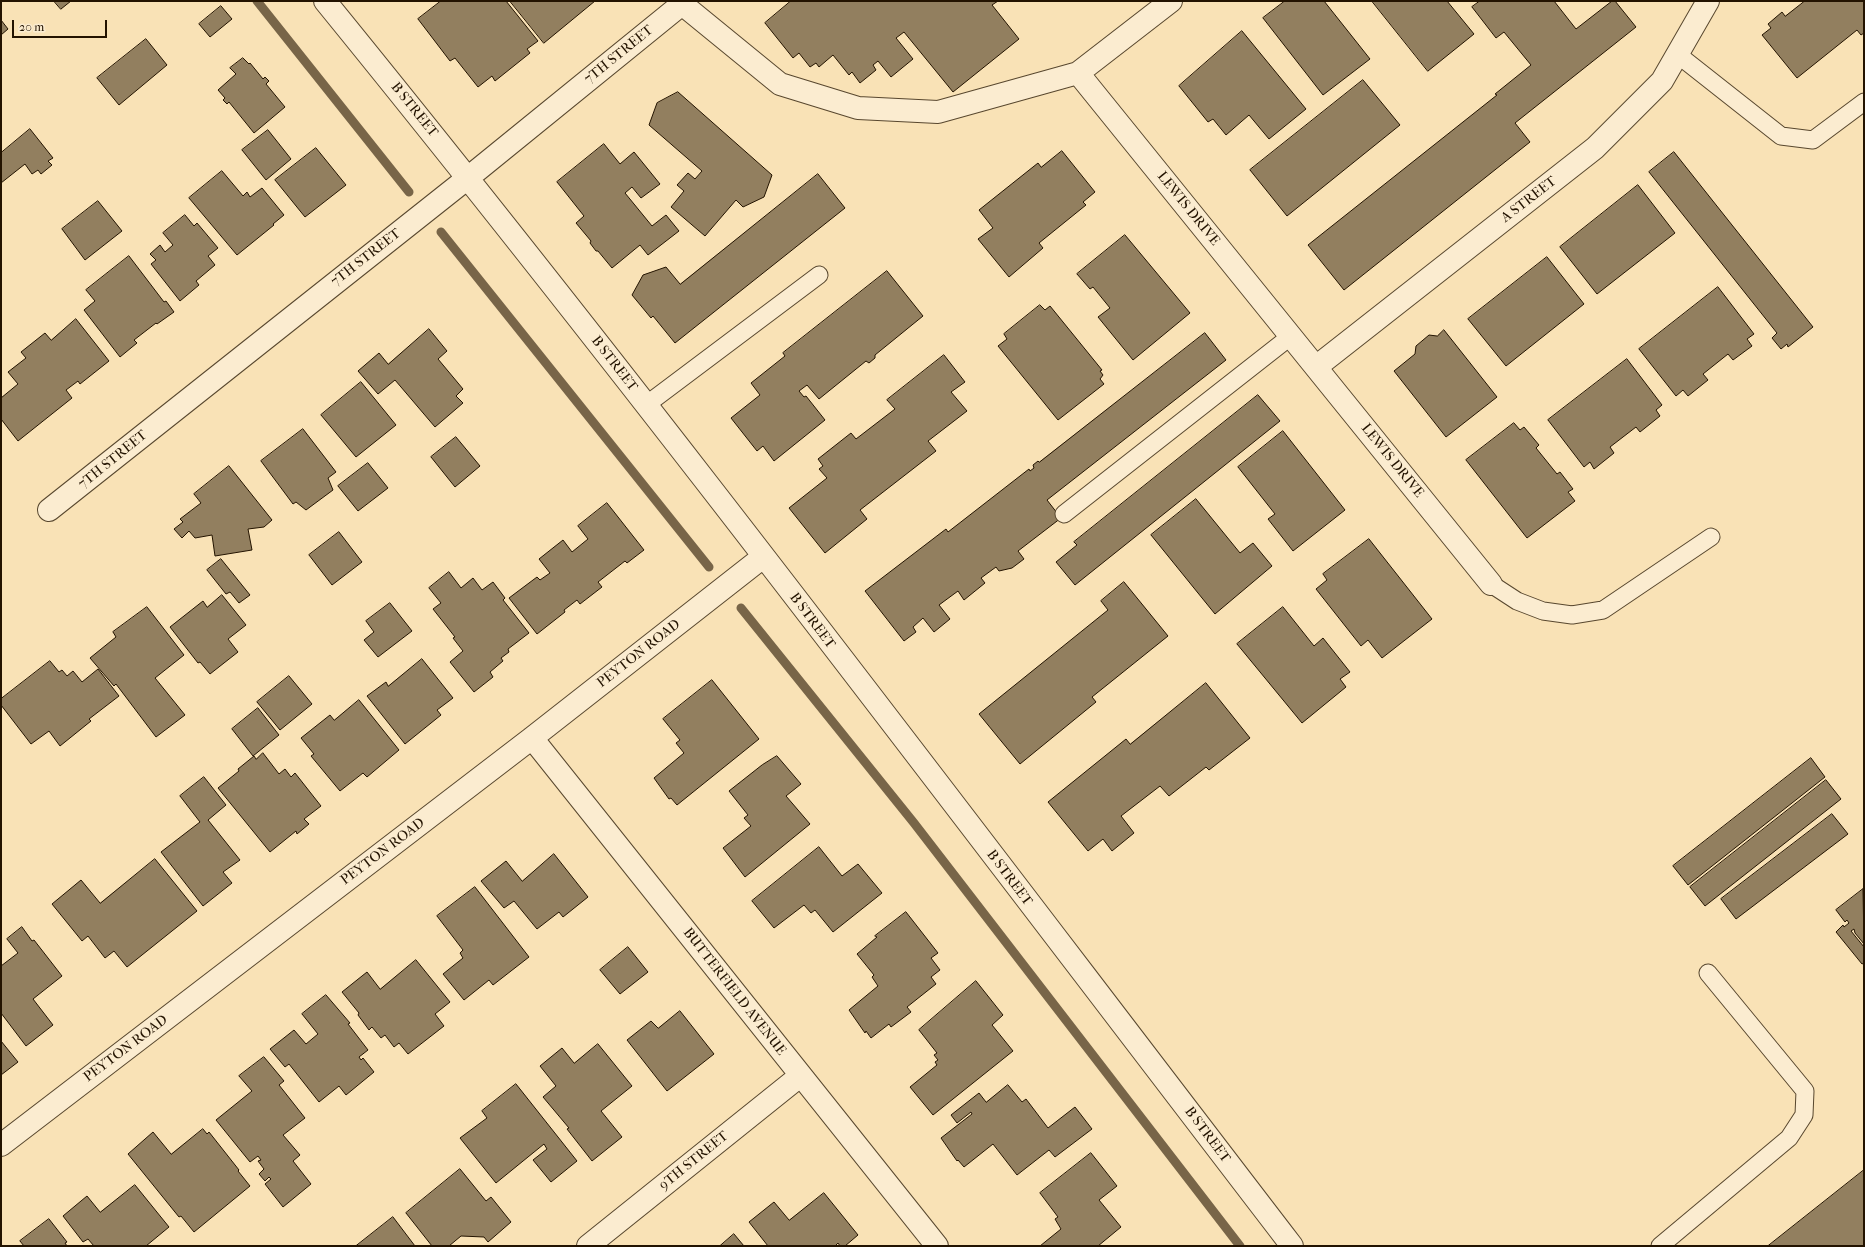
<!DOCTYPE html>
<html>
<head>
<meta charset="utf-8">
<style>
	body { margin:0 }
	#map { position:relative; width:1865px; height:1247px; overflow:hidden; background:#f9e2b6; font-family:"IM FELL French Canon",serif }
	canvas { display:block }
	.frame { position:absolute; inset:0; border:2px solid #231300; pointer-events:none }
	.scale { position:absolute; left:12px; top:20px; width:95px; height:18px; box-sizing:border-box; border:2px solid #231300; border-top:0; padding-left:5px; font-size:12px; line-height:14px; white-space:nowrap; color:#231300; -webkit-text-stroke:3px #fbecd0; paint-order:stroke }
</style>
</head>
<body>
<div id="map">
<canvas width="1865" height="1247"></canvas>
<div class="frame"></div>
<div class="scale">20 m</div>
</div>
<script>
const ctx = document.querySelector('canvas').getContext('2d');
ctx.lineJoin = 'round';
function trace(path, color, width, dash) { ctx.strokeStyle = color; ctx.lineWidth = width; ctx.lineCap = dash ? 'butt' : 'round'; ctx.setLineDash(dash || []); ctx.stroke(path); }
function fillPath(path, color) { ctx.fillStyle = color; ctx.fill(path, 'evenodd'); }
function write(font, color, halo, rows, align = 'center') {
  ctx.font = font + ' "IM FELL French Canon",serif'; ctx.lineWidth = 3.5; ctx.setLineDash([]); ctx.textBaseline = 'middle'; ctx.strokeStyle = halo; ctx.fillStyle = color; for (const [text, x, y, turn = 0] of rows) {
    ctx.save(); ctx.translate(x, y); ctx.rotate((+turn || 0) * Math.PI / 180); ctx.textAlign = isNaN(turn) ? turn : align; if (halo) ctx.strokeText(text, 0, 0); ctx.fillText(text, 0, 0); ctx.restore();
  }
}
trace(new Path2D(`
	M257,1l152,191
	M441,232l268,335
	M741,608l173,215 326,423`), '#786548', 9);
const building = new Path2D(`
	M54,1h17l-10,8z
	M441,1h65l32,40 -11,8 3,4 -35,28 -3,-5 -14,11 -23,-29 -5,3 -32,-42z
	M510,1h85l-51,42z
	M791,1h207l-6,4 27,34 -66,53 -49,-60 -8,6 17,21 -22,18 -13,-16 -5,4 3,5 -16,13 -8,-11 -3,3 -16,-20 -14,12 -3,-4 -6,4 -11,-14 -6,5 -28,-35z
	M1285,1h39l46,58 -47,36 -60,-77z
	M1372,1h75l27,33 -46,37z
	M1480,1h74l22,28 36,-28h3l21,26 -121,96 15,19 -186,148 -36,-45 189,-150 -2,-1 36,-29 -27,-33 -8,6 -24,-31z
	M1805,1h59v32l-3,2 -4,-5 -60,48 -35,-43 9,-7 -3,-4 14,-12 3,4z
	M221,6l11,13 -22,18 -11,-13z
	M1,20l7,9 -7,6z
	M1242,31l64,78 -37,30 -20,-24 -23,20 -13,-16 -5,3 -29,-36z
	M146,39l21,26 -48,40 -22,-27z
	M243,58l6,6 1,-1 13,16 2,-2 4,4 -3,3 19,23 -31,26 -25,-31 -2,2 -4,-4 2,-2 -7,-8 18,-16 -6,-6z
	M1363,80l37,45 -113,91 -37,-46z
	M678,92l94,83 -8,22 -21,10 -7,-7 -31,36 -34,-29 13,-16 -7,-6 11,-12 7,6 7,-8 -53,-46 8,-22z
	M30,129l23,29 -5,3 4,4 -11,9 -3,-4 -6,4 -7,-10 -24,19v-30z
	M268,130l23,29 -25,21 -24,-30z
	M604,144l16,20 14,-12 26,32 -19,14 -9,-11 -7,6 27,33 14,-11 13,16 -31,24 -8,-10 -28,23 -14,-17h-2l-6,-8 1,-2 -15,-18 8,-7 -27,-34z
	M316,148l30,37 -41,32 -30,-37z
	M1062,151l33,41 -12,10 3,3 -47,38 4,5 -34,29 -31,-38 15,-11 -14,-18 59,-47 3,4z
	M1674,152l139,175 -25,20 -1,-3 -6,5 -9,-11 5,-5 -128,-161z
	M222,171l21,25 4,-4 3,5 12,-9 22,27 -11,9 1,1 -37,30 -48,-57z
	M818,174l27,34 -170,135 -22,-27 -2,2 -19,-23 11,-20 23,-8 14,17z
	M1638,185l37,48 -78,61 -37,-47z
	M98,201l24,30 -37,29 -23,-31z
	M185,215l9,11 3,-3 21,25 -10,8 7,9 -19,16 3,4 -19,16 -29,-37 5,-4 -6,-6 10,-9 5,7 8,-7 -10,-12z
	M1125,235l65,78 -57,47 -35,-43 12,-9 -17,-21 -3,2 -13,-15z
	M129,256l35,46 2,-1 8,11 -17,12 -1,-1 -22,17 3,3 -17,14 -36,-47 11,-9 -9,-11z
	M1547,257l37,47 -78,62 -38,-47z
	M887,271l36,45 -48,39v3l-6,5 -3,-2 -47,38 -12,-14 -8,6 5,6 2,-1 19,24 -51,41 -11,-15 -6,5 -26,-33 29,-23 -9,-12 34,-27 -2,-3z
	M1718,287l36,47 -7,5 5,7 -19,14 -5,-6 -25,20 5,6 -20,16 -5,-6 -7,6 -37,-47z
	M1040,305l5,5 5,-4 52,64 -2,1 3,4 -3,4 4,5 -46,36 -60,-74 9,-7 -3,-5z
	M76,319l33,42 -29,23 -2,-3 -12,9 6,8 -54,43 -17,-22v-21l17,-14 -10,-12 18,-14 -5,-6 24,-19 6,7z
	M429,329l18,22 -9,8 25,30 -7,7 7,7 -28,24 -40,-47 -17,14 -20,-23 21,-18 9,11z
	M1444,330l53,67 -51,40 -52,-66 21,-17 1,-8 13,-11 8,1z
	M1205,333l21,27 -179,140 14,18 -43,33 6,8 -12,9 -13,3 -3,-4 -15,11 4,5 -21,17 -6,-9 -19,14 11,14 -16,13 -11,-14 -10,9 3,5 -12,9 -39,-50 81,-62 2,3 81,-63 1,2 4,-3 -1,-3 5,-4 1,1z
	M944,355l21,27 -14,10 16,19 -39,30 8,10 -76,59 7,9 -42,34 -36,-45 38,-30 -8,-9 4,-3 -5,-7 33,-26 5,6 39,-30 -8,-9z
	M1627,359l35,46 -6,5 4,6 -20,16 -4,-5 -26,20 4,6 -20,16 -4,-7 -6,5 -36,-47z
	M361,382l35,43 -40,32 -35,-42z
	M1258,395l22,26 -205,164 -19,-23 21,-17 -3,-3z
	M1514,423l6,7 4,-3 15,18 -3,3 21,26 3,-2 13,17 -5,3 7,9 -48,37 -61,-78z
	M303,429l33,43 -8,6 5,12 -27,20 -10,-8 -3,2 -32,-43z
	M1283,431l62,79 -52,41 -25,-32 7,-5 -37,-47z
	M456,437l24,29 -25,21 -24,-30z
	M368,463l20,25 -30,23 -20,-25z
	M229,466l43,54 -8,7 -16,2 4,21 -37,6 -3,-21 -17,3 -6,-7 -7,7 -8,-9 9,-7 -3,-3 21,-16 -7,-9z
	M1196,499l44,54 13,-10 19,23 -57,48 -64,-79z
	M607,503l37,47 -17,13 -2,-2 -27,21 4,5 -22,17 -3,-4 -13,10 1,2 -28,22 -28,-36 28,-21 3,3 10,-7 -11,-14 24,-19 9,12 16,-13 -10,-13z
	M339,532l23,30 -30,23 -23,-30z
	M1369,539l63,80 -50,39 -14,-18 -7,6 -45,-57 11,-9 -4,-6z
	M221,559l29,36 -11,8 -9,-11 -4,2 -19,-24z
	M449,572l12,16 12,-10 9,12 11,-8 12,16 -2,2 26,33 -21,16 1,3 -8,6 2,3 -13,11 3,5 -19,15 -24,-30 13,-11 -10,-13 2,-1 -22,-28 8,-6 -12,-15z
	M1124,582l44,54 -76,61 4,5 -76,62 -41,-50 129,-104 -7,-9z
	M222,595l24,30 -18,14 10,13 -28,22 -10,-12 -2,1 -28,-36 33,-26 4,6z
	M390,603l22,28 -34,26 -14,-17 10,-8 -8,-11z
	M147,607l37,48 -29,23 30,37 -29,22 -40,-53 -2,2 -24,-28 26,-21 -3,-5z
	M1283,607l31,39 9,-8 27,34 -10,7 6,8 -44,36 -65,-79z
	M422,659l31,39 -16,12 4,5 -36,29 -38,-48 19,-14 2,4z
	M50,661l9,11 3,-2 5,6 6,-5 9,11 16,-13 21,27 -30,23 2,2 -31,25 -11,-15 -18,13 -30,-39v-6z
	M289,676l23,28 -32,26 -23,-28z
	M712,680l47,59 -82,66 -6,-7 -2,1 -15,-21 30,-25 -8,-10 4,-3 -17,-21z
	M1206,683l44,55 -41,32 -3,-3 -37,29 -9,-10 -39,30 13,17 -22,18 -9,-12 -15,12 -40,-49 78,-63 4,5z
	M359,700l40,50 -32,27 -4,-4 -23,18 -29,-35 3,-2 -13,-16 29,-23 4,5z
	M258,708l21,27 -26,21 -21,-27z
	M263,753l16,21 6,-5 6,8 4,-4 26,33 -17,13 5,5 -12,10 -1,-3 -26,21 -52,-64 21,-17 -1,-2 16,-13 2,3z
	M777,756l24,28 -15,12 24,28 -65,53 -22,-29 28,-22 -7,-8 4,-3 -19,-24 33,-26z
	M1811,758l14,19 -137,108 -15,-19z
	M204,777l22,28 -18,15 32,40 -17,12 9,11 -29,23 -42,-54 39,-30 -20,-26z
	M1826,780l15,19 -136,107 -15,-19z
	M1832,814l16,20 -112,85 -15,-20z
	M819,847l23,29 16,-12 24,29 -49,39 -18,-22 -4,3 -7,-8 -30,23 -22,-27z
	M554,854l34,43 -25,20 -4,-5 -22,17 -23,-28 -10,7 -23,-27 25,-20 16,20z
	M155,859l42,52 -70,56 -13,-16 -9,7 -17,-22 -6,5 -30,-37 29,-24 19,23z
	M475,887l54,70 -36,28 -4,-5 -25,20 -21,-26 20,-16 -3,-5 3,-3 -26,-34z
	M1863,889l1,55 -9,-11 -1,-4 -3,2 13,16v16l-2,1 -26,-32 7,-7 1,2 5,-4 -2,-3 -2,2 -9,-12z
	M906,912l32,41 -7,5 9,12 -9,7 5,7 -29,23 4,5 -20,15 -2,-3 -18,14 -5,-7 -1,2 -16,-23 29,-24 -6,-9 2,-2 -17,-21 20,-17 -2,-1z
	M22,927l10,14 2,-1 28,36 -29,23 20,26 -27,21 -25,-33v-47l17,-13 -11,-14z
	M628,947l20,25 -28,22 -20,-24z
	M416,960l34,42 -15,12 9,12 -36,28 -9,-11 -5,4 -9,-12 -4,3 -9,-11 -3,3 -11,-15 1,-2 -17,-21 25,-20 13,17z
	M976,981l27,34 -11,10 21,26 -80,64 -23,-28 27,-22 -2,-3 3,-2 -4,-5 3,-2 -18,-23z
	M326,995l24,28 -2,1 20,26 -9,7 2,3 2,-2 11,14 -28,23 -7,-9 -20,16 -30,-38 -4,3 -15,-18 24,-19 12,14 12,-10 -16,-20z
	M680,1011l34,43 -47,37 -40,-51 24,-19 7,7z
	M1,1041l17,21 -17,13z
	M598,1044l34,42 -31,25 21,26 -30,24 -25,-32 2,-1 -26,-31 13,-11 -16,-20 22,-18 12,15z
	M264,1057l20,24 -5,4 26,33 -22,17 17,20 -7,6 18,23 -28,23 -18,-23 6,-5 -2,-2 -4,4 -6,-7 5,-5 -6,-8 3,-1 -3,-4 -8,6 -34,-42 36,-29 -13,-15z
	M516,1084l61,77 -26,21 -18,-22 14,-11 -3,-5 -48,39 -36,-45 27,-20 -5,-7z
	M1008,1085l14,17 4,-3 22,29 27,-21 17,22 -37,28 -6,-7 -32,25 -24,-31 -29,23 -6,-7 -1,1 -16,-23 31,-24 -1,-2 -14,11 -6,-8 28,-22 7,9z
	M203,1129l4,5 2,-2 30,38 -1,1 12,15 -56,46 -13,-16 -2,1 -51,-63 25,-22 18,22z
	M1091,1153l26,33 -18,14 22,27 -23,19h-58l21,-17 -6,-10 3,-2 -18,-24z
	M460,1169l26,32 5,-4 20,25 -23,20 -4,-5 -23,-1 -12,10h-17l-26,-33z
	M1864,1170v76h-96z
	M135,1185l34,42 -23,19h-52l-6,-7 -5,3 -20,-26 24,-20 13,16z
	M824,1193l34,42 -13,11h-5l-2,-3 -3,3h-67l-19,-24 25,-20 15,18z
	M393,1217l22,29h-59z
	M49,1219l18,23 -2,1 2,3h-43l-4,-5z
	M734,1234l10,12h-24z`);
fillPath(building, '#927f5f');
trace(building, '#231300', 1);
const lane = new Path2D(`
	M1677,54l104,82 32,4 51,-38
	M646,405l173,-130
	M1064,514l227,-178
	M1491,584l26,17 26,10 29,4 31,-5 108,-73
	M1660,1246l129,-108 15,-23 1,-24 -97,-118`);
const street = new Path2D(`
	M325,1c332,408 647,828 967,1245
	M681,1l1,3 98,80 78,24 80,4 140,-39 413,511
	M1078,73l93,-72
	M1316,367l279,-219 67,-67 46,-80
	M49,510l420,-333 213,-173
	M532,738l405,508
	M1,1145l531,-407 231,-181
	M588,1246l212,-170`);
trace(lane, '#58472e', 19);
trace(street, '#58472e', 24);
trace(lane, '#fbecd0', 17);
trace(street, '#fbecd0', 22);
write('14px', '#231300', '#fbecd0', [
	["7TH STREET",619,55,-39],
	["B STREET",414,110,51],
	["A STREET",1529,200,-38],
	["LEWIS DRIVE",1188,209,51],
	["7TH STREET",366,258,-38],
	["B STREET",614,364,52],
	["7TH STREET",113,460,-39],
	["LEWIS DRIVE",1392,461,51],
	["B STREET",812,621,53],
	["PEYTON ROAD",639,654,-38],
	["PEYTON ROAD",383,852,-37],
	["B STREET",1009,878,53],
	["BUTTERFIELD AVENUE",734,992,52],
	["PEYTON ROAD",126,1049,-37],
	["B STREET",1207,1135,53],
	["9TH STREET",694,1161,-39]
]);
</script>
</body>
</html>
